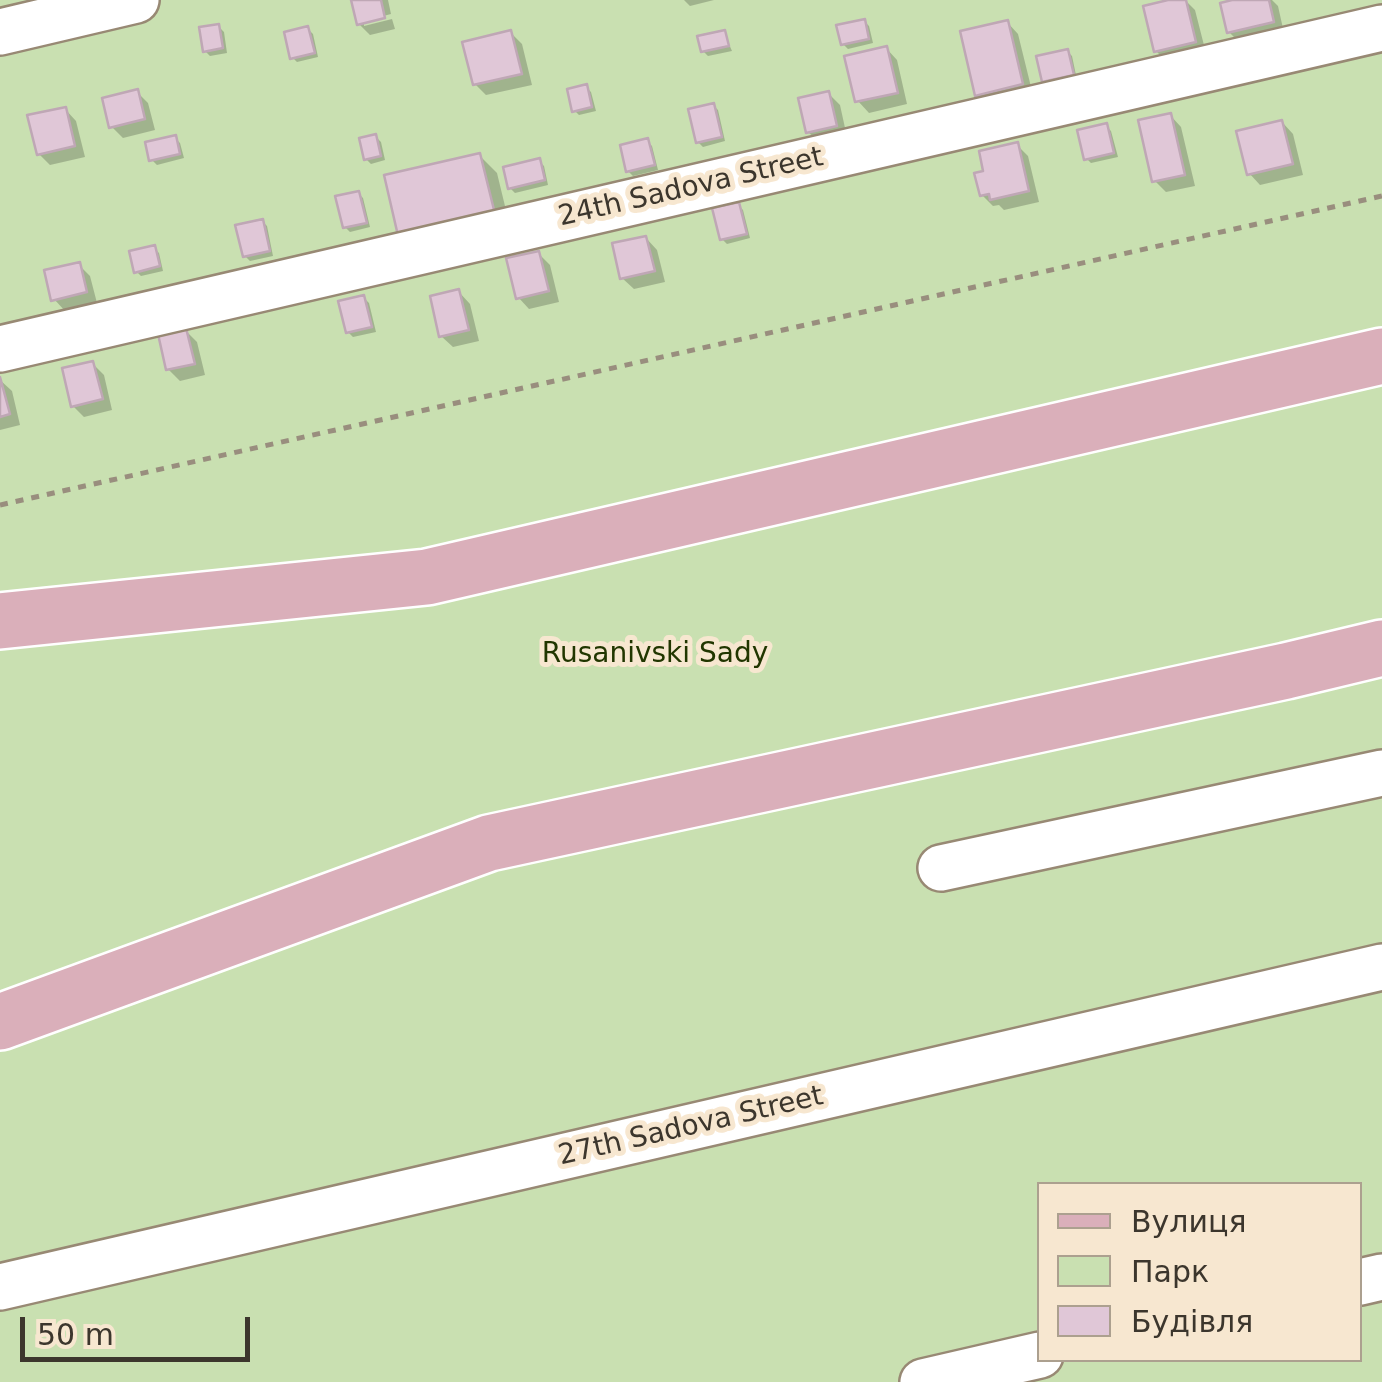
<!DOCTYPE html>
<html>
<head>
<meta charset="utf-8">
<style>
	body { margin:0 }
	#map { position:relative; width:1382px; height:1382px; overflow:hidden; background:#f7e7d0; font-family:"DejaVu Sans",sans-serif }
	canvas { display:block }
	.legend { position:absolute; left:1037px; top:1182px; width:325px; height:180px; box-sizing:border-box; background:#f7e7d0; border:2px solid #aca08f; margin:0; padding:12px 18px; list-style:none; font-size:30px; color:#3c362d }
	.legend li { display:flex; align-items:center; gap:20px; height:50px }
	.legend b { width:50px; border:2px solid #aca08f }
	.scale { position:absolute; left:20px; top:1317px; width:230px; height:45px; box-sizing:border-box; border:5px solid #3c362d; border-top:0; padding-left:12px; font-size:30px; line-height:35px; white-space:nowrap; color:#3c362d; -webkit-text-stroke:8px #f7e7d0; paint-order:stroke }
</style>
</head>
<body>
<div id="map">
<canvas width="1382" height="1382"></canvas>
<ul class="legend">
<li><b style="height:12px;background:#daafba"></b>Вулиця</li>
<li><b style="height:28px;background:#c9e0b1"></b>Парк</li>
<li><b style="height:28px;background:#e0c7d7"></b>Будівля</li>
</ul>
<div class="scale">50 m</div>
</div>
<script>
const ctx = document.querySelector('canvas').getContext('2d');
ctx.lineJoin = 'round';
function fillPath(path, color) { ctx.fillStyle = color; ctx.fill(path, 'evenodd'); }
function trace(path, color, width, dash) { ctx.strokeStyle = color; ctx.lineWidth = width; ctx.lineCap = dash ? 'butt' : 'round'; ctx.setLineDash(dash || []); ctx.stroke(path); }
function write(font, color, halo, rows, align = 'center') {
  ctx.font = font + ' "DejaVu Sans",sans-serif'; ctx.lineWidth = 10; ctx.setLineDash([]); ctx.textBaseline = 'middle'; ctx.strokeStyle = halo; ctx.fillStyle = color; for (const [text, x, y, turn = 0] of rows) {
    ctx.save(); ctx.translate(x, y); ctx.rotate((+turn || 0) * Math.PI / 180); ctx.textAlign = isNaN(turn) ? turn : align; if (halo) ctx.strokeText(text, 0, 0); ctx.fillText(text, 0, 0); ctx.restore();
  }
}
fillPath(new Path2D(`
	M0,0h1382v1382h-1382zM1040,1184h320v176h-320z`), '#c9e0b1');
fillPath(new Path2D(`
	M353,0h35l3,14 -27,7v5l28,-7 3,10 -25,6 -11,-11z
	M684,0h30l-24,6z
	M1179,0h6l10,10 11,43 -39,9 -11,-11z
	M1243,0h29l6,6 6,27 -44,10 -11,-11z
	M864,21l5,5 4,17 -25,6 -5,-5z
	M1007,22l11,12 15,61 -44,11 -12,-12z
	M219,27l5,5 3,21 -17,3 -5,-5z
	M308,29l5,5 5,23 -21,5 -5,-5z
	M511,33l11,11 10,41 -46,10 -11,-11z
	M724,33l8,18 -24,5 -5,-5z
	M886,48l11,12 10,44 -38,9 -11,-12z
	M1067,51l5,5 5,24 -27,6 -5,-5z
	M586,87l5,5 5,19 -17,4 -5,-5z
	M137,92l11,11 7,27 -32,8 -12,-12z
	M828,93l12,12 7,32 -27,6 -12,-11z
	M713,105l5,5 7,31 -22,6 -5,-5z
	M65,109l11,12 9,36 -35,8 -11,-11z
	M1170,115l11,12 14,59 -29,6 -11,-11z
	M1282,122l11,12 10,41 -43,10 -11,-12z
	M1106,126l5,5 7,26 -27,6 -5,-5z
	M376,137l5,5 4,18 -14,4 -5,-5z
	M175,138l5,5 4,15 -27,7 -5,-5z
	M647,141l5,5 6,24 -25,6 -5,-5z
	M1017,145l11,11 11,46 -35,8 -5,-5 -6,1 -11,-11 4,-22z
	M479,155l18,18 15,62 -110,4z
	M539,161l5,5 4,19 -33,8 -5,-5z
	M358,193l5,5 7,29 -20,5 -5,-5z
	M738,205l5,5 7,28 -23,6 -5,-5z
	M262,221l5,5 6,30 -23,5 -5,-5z
	M646,238l11,12 8,32 -31,7 -12,-11z
	M154,248l5,5 4,18 -22,5 -5,-5z
	M539,254l11,11 9,37 -30,7 -11,-12z
	M79,265l11,11 7,27 -32,8 -11,-12z
	M459,292l11,12 9,37 -26,6 -12,-11z
	M364,298l5,5 7,29 -23,5 -5,-5z
	M185,330l12,12 8,33 -25,6 -12,-12z
	M93,364l11,11 8,35 -28,7 -11,-11z
	M0,380l12,11 8,34 -20,5z`), '#0003');
const building = new Path2D(`
	M351,0h30l4,18 -28,7z
	M1168,0h18l10,42 -42,10 -11,-46z
	M1232,0h37l5,22 -47,11 -7,-30z
	M865,19l4,20 -28,6 -5,-20z
	M1008,20l15,64 -48,12 -15,-65z
	M219,24l4,24 -20,4 -4,-25z
	M308,26l7,27 -25,6 -6,-27z
	M511,30l11,44 -49,11 -11,-43z
	M725,30l4,16 -28,6 -4,-16z
	M887,46l11,47 -43,9 -11,-46z
	M1068,49l6,26 -32,7 -6,-26z
	M587,84l5,23 -20,5 -5,-23z
	M138,89l7,30 -36,9 -7,-30z
	M829,91l8,35 -31,7 -8,-35z
	M714,103l8,34 -26,6 -8,-34z
	M66,107l9,39 -38,9 -10,-40z
	M1171,113l14,62 -33,7 -14,-62z
	M1282,120l11,44 -46,11 -11,-44z
	M1107,123l7,30 -30,7 -7,-30z
	M376,134l5,22 -17,4 -5,-22z
	M176,135l4,19 -31,7 -4,-19z
	M648,138l7,27 -29,7 -6,-27z
	M1018,142l11,49 -39,9 -1,-6 -9,2 -6,-23 9,-2 -4,-20z
	M480,153l16,65 -97,22 -15,-65z
	M540,158l5,22 -37,9 -5,-22z
	M359,191l8,32 -24,5 -8,-32z
	M739,202l8,32 -27,6 -8,-32z
	M263,219l7,32 -27,6 -8,-32z
	M646,236l9,35 -35,8 -8,-36z
	M155,245l5,21 -26,7 -5,-22z
	M539,251l10,40 -33,8 -10,-41z
	M80,262l7,30 -36,9 -7,-31z
	M459,289l10,41 -30,7 -9,-41z
	M364,295l8,32 -26,6 -8,-32z
	M186,328l9,36 -29,6 -8,-36z
	M93,361l10,38 -32,8 -9,-39z
	M0,377l10,37 -10,3z`);
fillPath(building, '#e0c7d7');
trace(building, '#bfa7b5', 2.5);
const minor = new Path2D(`
	M0,32l136,-32
	M0,349l1382,-321
	M941,868l441,-95
	M1360,1282l22,-5
	M0,1287l1382,-320
	M923,1382l117,-27`);
const major = new Path2D(`
	M0,621l427,-44 955,-221
	M0,1022l489,-179 797,-172 96,-23`);
trace(minor, '#988974', 50);
trace(major, '#fff', 60);
trace(new Path2D(`
	M0,505l1382,-309`), '#998e7e', 5, [8, 8]);
trace(minor, '#fff', 45);
trace(major, '#daafba', 55);
write('28px', '#3c362d', '#f7e7d0', [
	["24th Sadova Street",691,188,-13],
	["27th Sadova Street",691,1127,-13]
]);
write('28px', '#213600', '#f7e7d0', [
	["Rusanivski Sady",655,655]
]);
</script>
</body>
</html>
